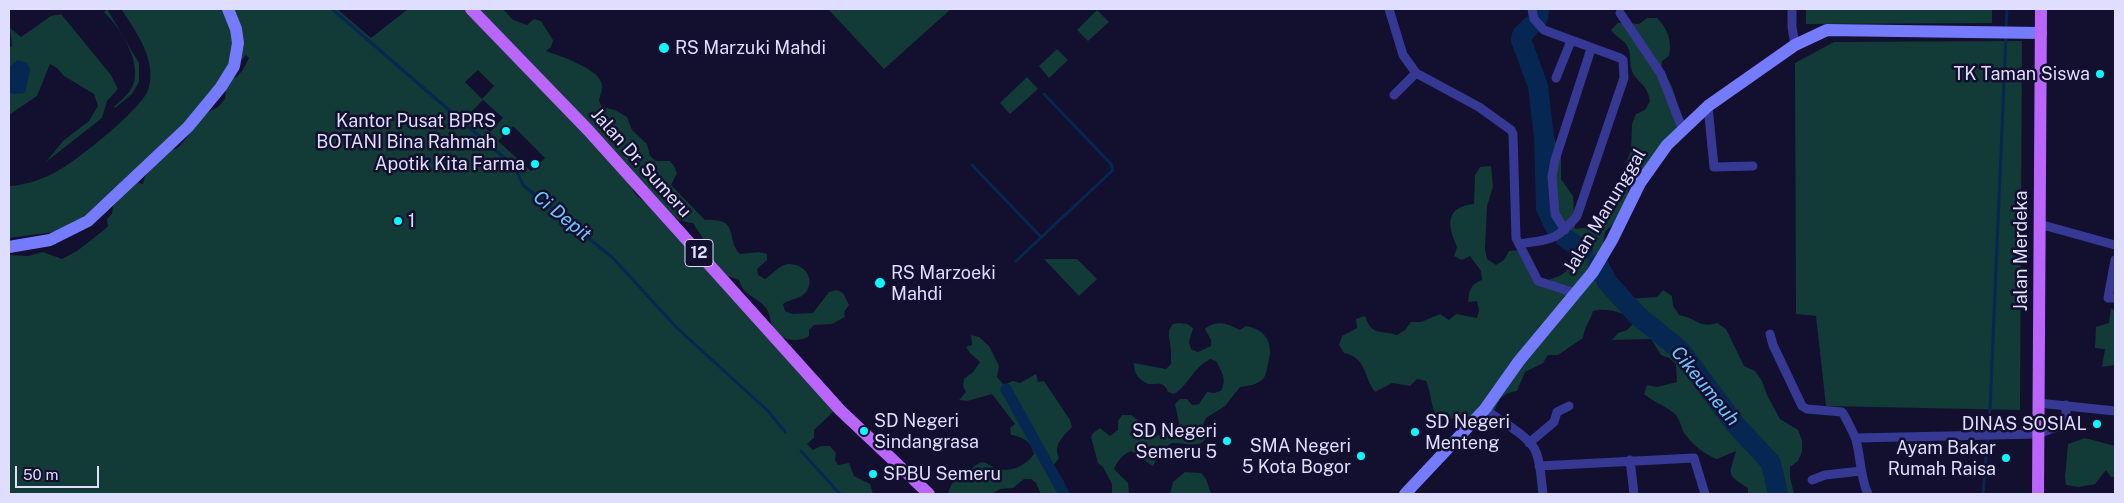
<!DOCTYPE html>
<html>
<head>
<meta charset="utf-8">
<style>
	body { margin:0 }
	#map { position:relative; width:2124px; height:503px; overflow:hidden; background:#130f2f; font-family:"Public Sans",sans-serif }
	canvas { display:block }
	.frame { position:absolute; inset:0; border:10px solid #dfdeff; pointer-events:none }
	.scale { position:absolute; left:15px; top:466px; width:84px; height:22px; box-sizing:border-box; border:2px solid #dfdeff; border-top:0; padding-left:6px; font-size:15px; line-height:18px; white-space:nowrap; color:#dfdeff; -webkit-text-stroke:4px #130f2f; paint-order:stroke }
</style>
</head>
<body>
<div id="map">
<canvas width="2124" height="503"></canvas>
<div class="frame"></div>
<div class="scale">50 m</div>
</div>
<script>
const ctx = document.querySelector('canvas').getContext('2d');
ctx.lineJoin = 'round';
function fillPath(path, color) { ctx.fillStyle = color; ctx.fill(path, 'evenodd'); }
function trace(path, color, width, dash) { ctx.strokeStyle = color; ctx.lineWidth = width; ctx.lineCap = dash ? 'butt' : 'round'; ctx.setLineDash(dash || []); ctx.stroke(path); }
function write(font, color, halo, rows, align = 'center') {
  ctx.font = font + ' "Public Sans",sans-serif'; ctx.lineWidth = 5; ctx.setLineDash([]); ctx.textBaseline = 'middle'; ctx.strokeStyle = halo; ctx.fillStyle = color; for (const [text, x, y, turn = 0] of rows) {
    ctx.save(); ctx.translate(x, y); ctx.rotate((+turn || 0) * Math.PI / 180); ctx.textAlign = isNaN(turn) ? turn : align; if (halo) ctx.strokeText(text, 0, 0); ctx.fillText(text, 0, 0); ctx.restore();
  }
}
fillPath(new Path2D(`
	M107,9l32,54v19l-7,12 -17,14 -1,-1c7,-7 17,-14 20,-25 6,-24 -14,-54 -30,-70z
	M121,9h216l34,29 37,-29h95l10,11 14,5 7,-6 7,2 12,19 -2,7 -5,4c14,5 50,17 55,31 3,6 -1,12 -2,19l3,6 13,3 12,7 5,13 15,14 3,12 6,5h14l4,5 3,7 -6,12 34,35c36,-2 20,19 35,34l19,-2 8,2v6l-10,9 1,6 7,4c8,-5 13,-13 23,-15 16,-1 28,15 18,28 -5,7 -16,7 -23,12l2,7 7,3 21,-1 16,-21 8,-2 6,3 6,12 -5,7 1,5 -13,7 -18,1 -5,5v6c-12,8 -31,4 -37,-10 -2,-6 -2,-14 -7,-19 -9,-11 -22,-11 -26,-27 -26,-8 -23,-15 -33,-36 -3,-7 -9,-14 -13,-21 -23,-1 -45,-26 -63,-40l5,11 31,26 169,184 -2,8 -19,18v8l-7,6 6,6 8,-4h9l6,7 -1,7 3,5 11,-2 5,13 16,8 3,10h-864v-239l19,1 15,-4 19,7 15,-8 27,-21 4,-4 -1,-7 5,-5 1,-8 21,-24 9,2 2,-8 11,-13 11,-12 11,-3 16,-19 9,-14 15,-8 7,-8 2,-19 3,-3 5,1 7,-7 7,-13 -3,-3 -43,51 -134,124 -60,8v-52c12,0 30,-6 41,-11 20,-8 91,-65 98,-85 10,-28 -12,-59 -27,-81zM478,70l16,16 -12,13 -17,-17zM483,100l20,18 -13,14 -20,-19zM513,126l32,32 -14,13 -33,-30z
	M828,9h123l-67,60z
	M1806,9h186v14l-186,1z
	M1097,10l12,12 -21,19 -11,-11z
	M61,14l50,61 7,14 -11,12 -5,17 -56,44 17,-21 26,-20 9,-15 -4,-12 -30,-18 -7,-8 -7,-4 -13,32 -28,19v-67l3,-2 -2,-18 11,9 30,-21z
	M1647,18h10c11,10 15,24 12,38l-7,5 -1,11c15,12 16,34 20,52l-53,65v11l-15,24 -8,8 -3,20 2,10 8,7 7,22 7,8 31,-2 6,-7 9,6 1,10 6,9c16,2 21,14 38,8l9,6 18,37 11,5 7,10 5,14 13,24 18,11 4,10v12l-4,9 -8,6v10l4,17h-46v-6c-24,-15 -18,-13 -12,-37l-19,8c-12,-4 -25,-15 -33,-26 -3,-6 -4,-13 -8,-18 -9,-9 -22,-12 -32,-21l3,-9 10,2 20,-5 -1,-18 -7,-6 -8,-3 -10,-16 -39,1 6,-7 9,-3 7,-7c-8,-11 -27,-16 -41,-12 -3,11 -9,16 -10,27l-25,17h-10l-5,8 -18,9 -8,19c-23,3 -17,18 -31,31l-22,-4 -19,1 -9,-3c-5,-11 -5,-23 -10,-35l-9,-2 -7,7 -18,-3 -17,9c-12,-16 -8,-34 -31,-39l-5,-8 3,-9 15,-8 -1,-9 9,-3c6,20 16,14 32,19l8,-5 6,-8h10l19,-8 9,6 7,-6 21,4 2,-8 -2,-9 -9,1c1,-12 3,-18 14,-22l-1,-9 -11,-15 -8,4 -8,-4 3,-9c-10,-22 -12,-40 17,-43l1,-29 5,-8 11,-1 2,21 -6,19 -2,43 2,10 9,6 8,-5 5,-9 10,-1 24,32c6,-3 13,-4 18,-7 20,-11 7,-36 -2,-49h-10l-5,-7v-10l-7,-16 1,-11 9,-38 7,-6 7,19v22l12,17 2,33 21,-3 4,-8 14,-14 1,-9 8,-17 4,-18 4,-9 1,-27 4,-10 9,-4 5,-9c-3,-18 -14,-19 -18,-30 -3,-8 0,-19 -6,-27 -4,-5 -11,-8 -15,-14l7,-7 21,1z
	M2022,41l-2,369 -194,-4 -10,-90 -20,-2 -1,-251 39,-21z
	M1057,49l11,11 -19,18 -10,-12z
	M1027,77l11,12 -28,25 -10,-11z
	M1044,259h33l20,20 -18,17z
	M2111,308l4,3v54l-13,2 3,-18 -10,-1 1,-21 13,-4z
	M1179,323l8,1 6,4 -4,14 2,7 7,3 13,-6v-6l-6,-11c12,-10 23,-5 35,1l6,-4c21,4 28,18 22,38 -1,4 -2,12 -5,15 -6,6 -15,7 -23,8l-15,19 -19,12 -3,7c11,27 -16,18 -29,18 -10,1 -17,16 -21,23l-22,-15c-9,4 -13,9 -17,18l14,14 1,11h-17v-10l-9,-17 -5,-4 -7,-26 2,-4 7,-5 10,8 8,-6v-9l4,-6h9c16,10 25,31 47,14l1,-6 -4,-19 5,-5h7l5,6 7,-1 8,-12 7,1 7,-2c6,-12 1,-19 -5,-30l-6,-2c-18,10 -22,27 -36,35l-6,-2c-5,-12 -10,-7 -20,-8 -10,-5 -14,-10 -14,-21l32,6 5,-5v-14l-2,-13v-7l4,-6z
	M971,335l8,2 10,9 10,20 -2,11 7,8 9,-4 7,2 16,-9 2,8 6,-1 26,39 2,7c-9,10 -19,17 -13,31l-6,8 10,14 6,14h-28l-5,-11 -5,-4h-7l-11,9 -13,1 -8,5h-44c4,-14 7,-16 21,-19 2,-8 6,-10 13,-13 6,1 10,5 15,7 16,3 28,-3 37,-15 -3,-13 -11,-17 -23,-19l-1,-7 5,-4 -23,-30 -25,7 -8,-1 7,-8 -3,-6 1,-7 9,-7 7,-10 -10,-9 -4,-6 6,-2z
	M2085,438l30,8v31h-4l-5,-7 -11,14 -16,3 -13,-2 -1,-8 3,-33z
	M1185,472l16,1 5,6 5,15h-41l3,-12z`), '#123a36');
fillPath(new Path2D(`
	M18,60l9,3 3,6 -5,24 -11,1 -5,-2v-25z`), '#062752');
trace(new Path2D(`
	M332,9l183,158 8,18 90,73 63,69 92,84 17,21
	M2006,29l1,-20
	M972,165l69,72
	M1016,261l97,-91 -2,-6 -67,-70
	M801,451l39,43
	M1983,494l7,-85 16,-373`), '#062752', 3);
trace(new Path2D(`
	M1006,389l58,105`), '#062752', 11);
trace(new Path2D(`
	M1538,18l1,-9
	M1531,26l-9,9 -1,5 17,46 6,52 2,70 10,21
	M1565,238l18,12
	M1598,264l9,18 30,33 43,35 55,74 36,39 7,31`), '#062752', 20);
trace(new Path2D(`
	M1389,9l14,46 13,18 63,34 32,23 2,4 3,104 22,43 37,12
	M1792,9v18l3,18
	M1620,13l41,61 21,54
	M1556,78l15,-37
	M1394,95l22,-22
	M1708,106l6,61 39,-1
	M2039,224l76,21
	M1565,230l-10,-16 -3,-38 3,-16 36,-111
	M1519,244c32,-5 36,-2 58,-28l47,-138 -1,-18 -3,-2 -76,-28 -10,-11 -2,-10
	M2115,260l-7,38h7
	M1770,334l3,11 29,61 5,3 35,3c3,4 13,24 14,28 5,18 4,37 12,54
	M2038,403l77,8
	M1485,409c15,12 38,23 49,39 7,12 7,32 9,46
	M1856,438l182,-4 26,-10 2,-5v-14
	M1529,443l25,-21 3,-10 12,-6
	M1630,460l4,34
	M1539,466l155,-8 11,36
	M1812,480l13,-5 36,-4`), '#363993', 9);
trace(new Path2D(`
	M9,247l41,-7 38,-19 100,-94 33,-40 13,-21 4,-23 -2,-14 -8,-20
	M1405,494l80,-85 34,-48 74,-89 19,-32 28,-57 27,-38 41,-39 87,-61 32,-15 214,3`), '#757bff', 12);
trace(new Path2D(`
	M471,9l117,121 252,280 89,84
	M2038,494l3,-485`), '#bb65ff', 12);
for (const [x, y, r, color] of [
	[664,48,6,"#0af8ff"],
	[2100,74,5,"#0af8ff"],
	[506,131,5,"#0af8ff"],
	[535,164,5,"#0af8ff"],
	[398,221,5,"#0af8ff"],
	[880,283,6,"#0af8ff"],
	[2097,424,5,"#0af8ff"],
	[864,431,5,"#0af8ff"],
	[1415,432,5,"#0af8ff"],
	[1227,441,5,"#0af8ff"],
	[1361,456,5,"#0af8ff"],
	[2006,458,5,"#0af8ff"],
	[873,474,5,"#0af8ff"]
]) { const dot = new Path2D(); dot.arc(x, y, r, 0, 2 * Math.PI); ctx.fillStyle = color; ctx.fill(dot); trace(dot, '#130f2f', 2); }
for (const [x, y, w] of [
	[699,253,28]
]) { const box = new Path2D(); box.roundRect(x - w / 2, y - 13.5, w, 27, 4); ctx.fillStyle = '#130f2f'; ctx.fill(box); trace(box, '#dfdeff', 1); }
write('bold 16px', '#dfdeff', null, [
	["12",699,253]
]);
write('18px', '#dfdeff', '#130f2f', [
	["RS Marzuki Mahdi",675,48,"left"],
	["TK Taman Siswa",2090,74],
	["Kantor Pusat BPRS",496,121],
	["BOTANI Bina Rahmah",496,142],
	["Apotik Kita Farma",525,164],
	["1",408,221,"left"],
	["RS Marzoeki",891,273,"left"],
	["Mahdi",891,294,"left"],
	["SD Negeri",874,421,"left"],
	["Sindangrasa",874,442,"left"],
	["SD Negeri",1425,422,"left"],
	["Menteng",1425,443,"left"],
	["DINAS SOSIAL",2087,424],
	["SD Negeri",1217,431],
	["Semeru 5",1217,452],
	["SMA Negeri",1351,446],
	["5 Kota Bogor",1351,467],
	["Ayam Bakar",1996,448],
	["Rumah Raisa",1996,469],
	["SPBU Semeru",883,474,"left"]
], 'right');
write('18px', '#dfdeff', '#130f2f', [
	["Jalan Dr. Sumeru",641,163,48],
	["Jalan Manunggal",1605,211,-59],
	["Jalan Merdeka",2021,251,-90]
]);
write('italic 19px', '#6cc5ff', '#130f2f', [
	["Ci Depit",562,216,39],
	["Cikeumeuh",1705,386,51]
]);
</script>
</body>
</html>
